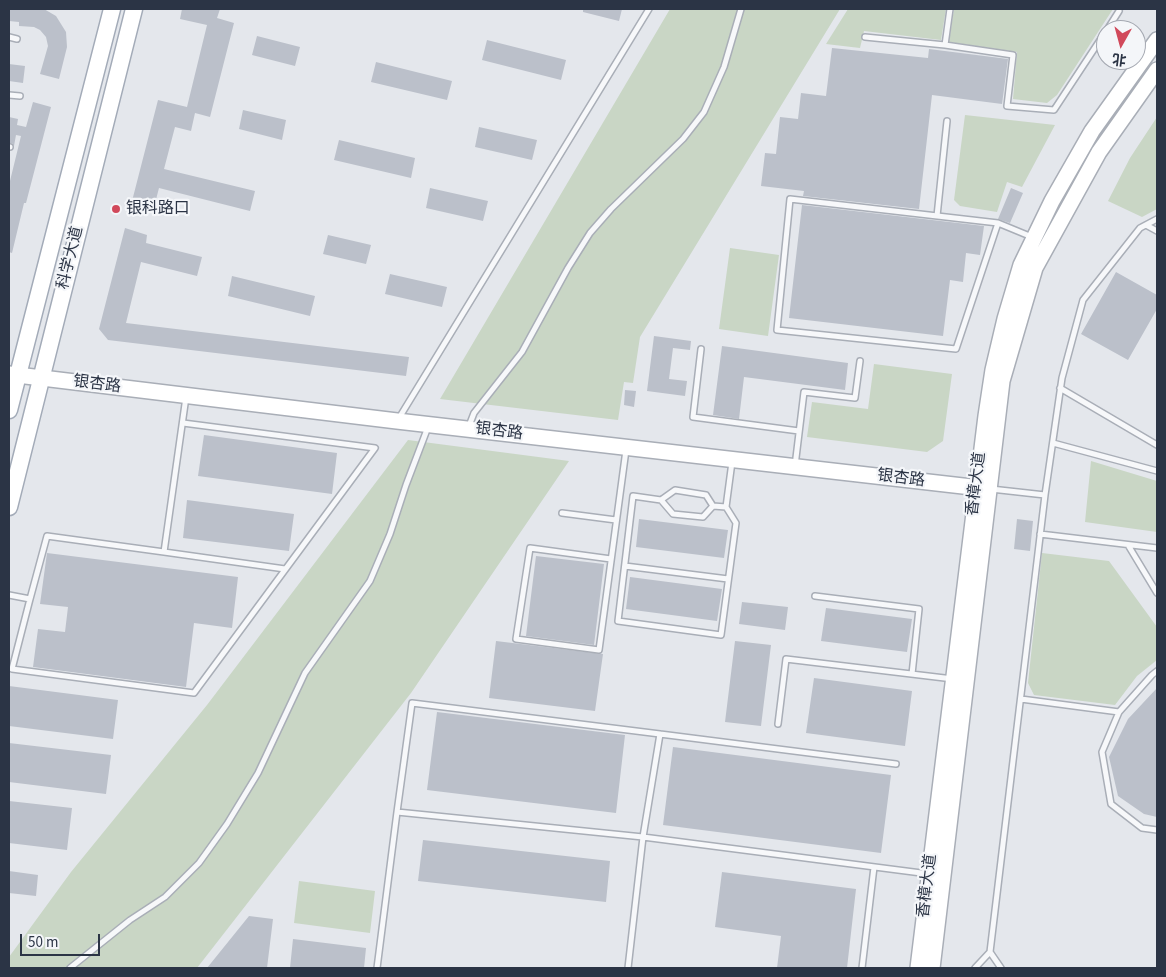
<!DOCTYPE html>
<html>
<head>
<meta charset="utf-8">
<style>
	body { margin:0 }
	#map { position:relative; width:1166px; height:977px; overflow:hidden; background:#e4e7ec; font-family:"Source Sans 3","Noto Sans SC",sans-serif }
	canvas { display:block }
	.frame { position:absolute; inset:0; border:10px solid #2b3445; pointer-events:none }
	.north { position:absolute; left:1096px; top:20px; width:50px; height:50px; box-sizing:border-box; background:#f4f6f9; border:1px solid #a4a8b1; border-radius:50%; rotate:187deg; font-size:14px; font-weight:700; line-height:20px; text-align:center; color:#2b3445 }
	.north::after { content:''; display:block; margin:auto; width:18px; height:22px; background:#d1495b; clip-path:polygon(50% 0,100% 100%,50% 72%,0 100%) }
	.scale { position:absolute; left:20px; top:934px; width:80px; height:22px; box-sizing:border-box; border:2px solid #2b3445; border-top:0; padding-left:6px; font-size:15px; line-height:18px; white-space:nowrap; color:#2b3445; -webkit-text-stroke:4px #f4f6f9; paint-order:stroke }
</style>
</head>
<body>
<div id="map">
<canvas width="1166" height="977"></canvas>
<div class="frame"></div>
<div class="north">北</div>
<div class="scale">50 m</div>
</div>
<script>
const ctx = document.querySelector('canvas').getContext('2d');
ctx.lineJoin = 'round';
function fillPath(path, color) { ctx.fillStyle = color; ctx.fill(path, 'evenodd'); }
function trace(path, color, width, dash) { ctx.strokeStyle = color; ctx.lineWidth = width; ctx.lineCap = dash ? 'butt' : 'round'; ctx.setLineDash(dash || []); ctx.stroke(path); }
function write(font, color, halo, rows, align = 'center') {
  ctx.font = font + ' "Source Sans 3","Noto Sans SC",sans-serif'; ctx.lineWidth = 4.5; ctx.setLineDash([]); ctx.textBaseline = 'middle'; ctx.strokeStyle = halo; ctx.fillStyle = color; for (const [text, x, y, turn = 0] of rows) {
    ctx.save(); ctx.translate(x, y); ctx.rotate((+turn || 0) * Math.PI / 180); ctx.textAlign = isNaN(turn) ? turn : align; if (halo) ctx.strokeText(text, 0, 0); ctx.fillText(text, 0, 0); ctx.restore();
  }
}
fillPath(new Path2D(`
	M670,9h170l-200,328 -7,46 -9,-1 -6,38 -178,-21z
	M848,9h98l-5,31 -77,-9 -4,17 -34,-4z
	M954,9h159l-56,86 -10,8 -34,-4 4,-47 -68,-10z
	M965,115l90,10 -33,62 -15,-5 -10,30 -37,-6 -6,-6z
	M1157,117v92l-15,8 -34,-16 22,-43z
	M730,248l49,7 -11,81 -49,-7z
	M874,364l78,10 -9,67 -16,11 -120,-15 5,-35 56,7z
	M408,440l161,21 -158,232 -214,275h-188v-11l62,-85 136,-167z
	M1091,461l66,20v51l-72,-10z
	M1042,553l67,8 48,66v33l-20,16 -22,29 -81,-10 -6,-12z
	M299,881l76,10 -5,42 -76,-10z`), '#c9d6c5');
fillPath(new Path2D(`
	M9,9h35l12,7 10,16 1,15 -8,32 -19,-5 8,-28 -2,-9 -6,-7 -6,-3 -15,-1v-4l-10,-1z
	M182,9h38l-3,9 17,5 -24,94 -15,-4 -4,18 -16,-4 -11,42 91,22 -5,20 -91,-23 -6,23 -22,-6 27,-105 29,7 20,-82 -27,-6z
	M583,9h39l-3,12 -36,-9z
	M257,36l43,11 -5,19 -43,-11z
	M487,40l79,20 -5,20 -79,-20z
	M832,48l96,10 1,-9 79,10 -6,45 -70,-9 -13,114 -116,-13 1,-5 -43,-5 4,-33 11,1 4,-37 18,2 3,-26 25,3z
	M376,62l76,19 -5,19 -76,-18z
	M9,64l16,2 -2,17 -14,-2z
	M33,102l18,5 -25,96h-2l-12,50 -3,-1v-67l12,-49 -5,-1 -2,11 -2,-3h-3v-26l9,2 -1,6 9,2z
	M243,110l43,10 -4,20 -43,-11z
	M479,127l58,13 -5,20 -57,-13z
	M339,140l76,18 -4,20 -77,-18z
	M430,188l58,13 -5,20 -57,-13z
	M1011,188l12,5 -13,30 -12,-4z
	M802,205l182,21 -4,29 -14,-2 -3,29 -13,-2 -7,56 -154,-18z
	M125,228l22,7 -1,8 56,14 -5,19 -56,-14 -15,61 283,34 -3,19 -298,-36 -9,-11z
	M328,235l43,10 -5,19 -43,-10z
	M1116,272l41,23v14l-29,51 -47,-26z
	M390,274l57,13 -5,20 -57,-13z
	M232,276l83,20 -5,20 -82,-20z
	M654,336l37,5 -1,9 -17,-2 -4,31 18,2 -2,15 -38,-5z
	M722,346l126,17 -3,27 -101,-13 -5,42 -26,-4z
	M625,390l11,1 -2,16 -10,-2z
	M204,435l133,18 -5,41 -134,-18z
	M187,500l107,14 -5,37 -106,-13z
	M639,519l89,11 -4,28 -88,-11z
	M1017,519l16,2 -3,30 -16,-2z
	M47,553l191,24 -6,51 -38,-5 -8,64 -153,-20 5,-38 27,3 3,-25 -28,-3z
	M536,556l68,8 -10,81 -68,-9z
	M630,577l92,12 -5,32 -91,-12z
	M742,602l46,5 -3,23 -46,-6z
	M826,608l86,11 -5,33 -86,-11z
	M496,641l107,13 -8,57 -106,-13z
	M735,641l36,4 -10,81 -36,-4z
	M814,678l98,13 -7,55 -99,-13z
	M9,686l109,14 -5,39 -104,-13z
	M1157,688v129l-13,-3 -26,-18 -9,-39 19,-38z
	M437,712l188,23 -9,78 -189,-23z
	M9,743l102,12 -5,39 -97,-12z
	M673,747l218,28 -10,78 -218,-28z
	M9,801l63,7 -5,42 -58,-7z
	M423,840l187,21 -4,41 -188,-21z
	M9,871l29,4 -2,21 -27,-3z
	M722,872l134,17 -9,79h-70l4,-32 -66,-9z
	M249,916l24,3 -6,49h-60z
	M293,939l73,9 -2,20h-74z`), '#bbc0ca');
const lane = new Path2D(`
	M950,9l-5,36 68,10 -6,51 47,4 52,-79
	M1107,30l12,-19
	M9,37l8,2
	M865,37l80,8
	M9,95l11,1
	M9,147h1
	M937,216l10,-95
	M998,223l-42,126 -179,-19 13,-131 208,24 34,14
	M1146,225l11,6
	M701,349l-8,68 106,14
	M1060,388l97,57
	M399,418l250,-409
	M469,426l5,-13 48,-61 46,-84 22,-35 21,-24 72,-70 21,-27 20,-45 17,-58
	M1053,443l104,28
	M795,466l9,-74 51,6 5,-37
	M991,489l54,6 -55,457 11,16
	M1045,495l17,-117 21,-78 57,-72 17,-9
	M661,500l12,14 30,3 10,-11
	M726,507l-13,-1 -7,-11 -31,-5 -14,10 -28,-4 -15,125 103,14 15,-112 -10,-16 6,-45
	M562,513l54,7
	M1040,534l117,14
	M1128,545l29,48
	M164,552l121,17
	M611,559l-81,-11 -14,91 83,11 27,-200
	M625,566l103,13
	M9,595l21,4 17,-63 117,16 22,-155
	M815,596l104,13 -7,65
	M30,599l-18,70 182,24 181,-245 -192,-25
	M1157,671l-5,4 -33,37 -17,40 9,52 31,24 15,2
	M1021,699l98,13
	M778,724l8,-65 167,20
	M660,734l236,30
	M70,968l60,-48 35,-23 34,-34 28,-39 31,-51 47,-100 65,-92 20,-47 16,-49 22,-58
	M377,968l20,-156 246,25 17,-103 -248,-31 -15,109
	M628,968l15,-131 286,37
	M862,968l12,-101
	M975,968l15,-16`);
const secondary = new Path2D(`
	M9,374l388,47 592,68
	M918,968l68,-552 7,-46 12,-51 16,-54 31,-64 40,-70 65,-91
	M932,968l70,-587 33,-113 64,-116 58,-82`);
const primary = new Path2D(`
	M9,410l103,-401
	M9,507l125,-498`);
trace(lane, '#a9aeb7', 8);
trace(secondary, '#a9aeb7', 18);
trace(primary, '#a3abb8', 19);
trace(lane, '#f7f8fa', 5);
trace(secondary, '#fff', 15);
trace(primary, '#fff', 16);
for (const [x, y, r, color] of [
	[116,209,5,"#d1495b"]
]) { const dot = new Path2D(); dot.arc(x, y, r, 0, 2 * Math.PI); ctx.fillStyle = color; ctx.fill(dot); trace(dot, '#f4f6f9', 2); }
write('16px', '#2b3445', '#f4f6f9', [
	["银科路口",126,209]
], 'left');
write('16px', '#2b3445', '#f4f6f9', [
	["科学大道",71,258,-76],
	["银杏路",97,385,7],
	["银杏路",499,432,7],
	["银杏路",901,479,7],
	["香樟大道",977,484,-83],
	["香樟大道",928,886,-83]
]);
</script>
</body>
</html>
